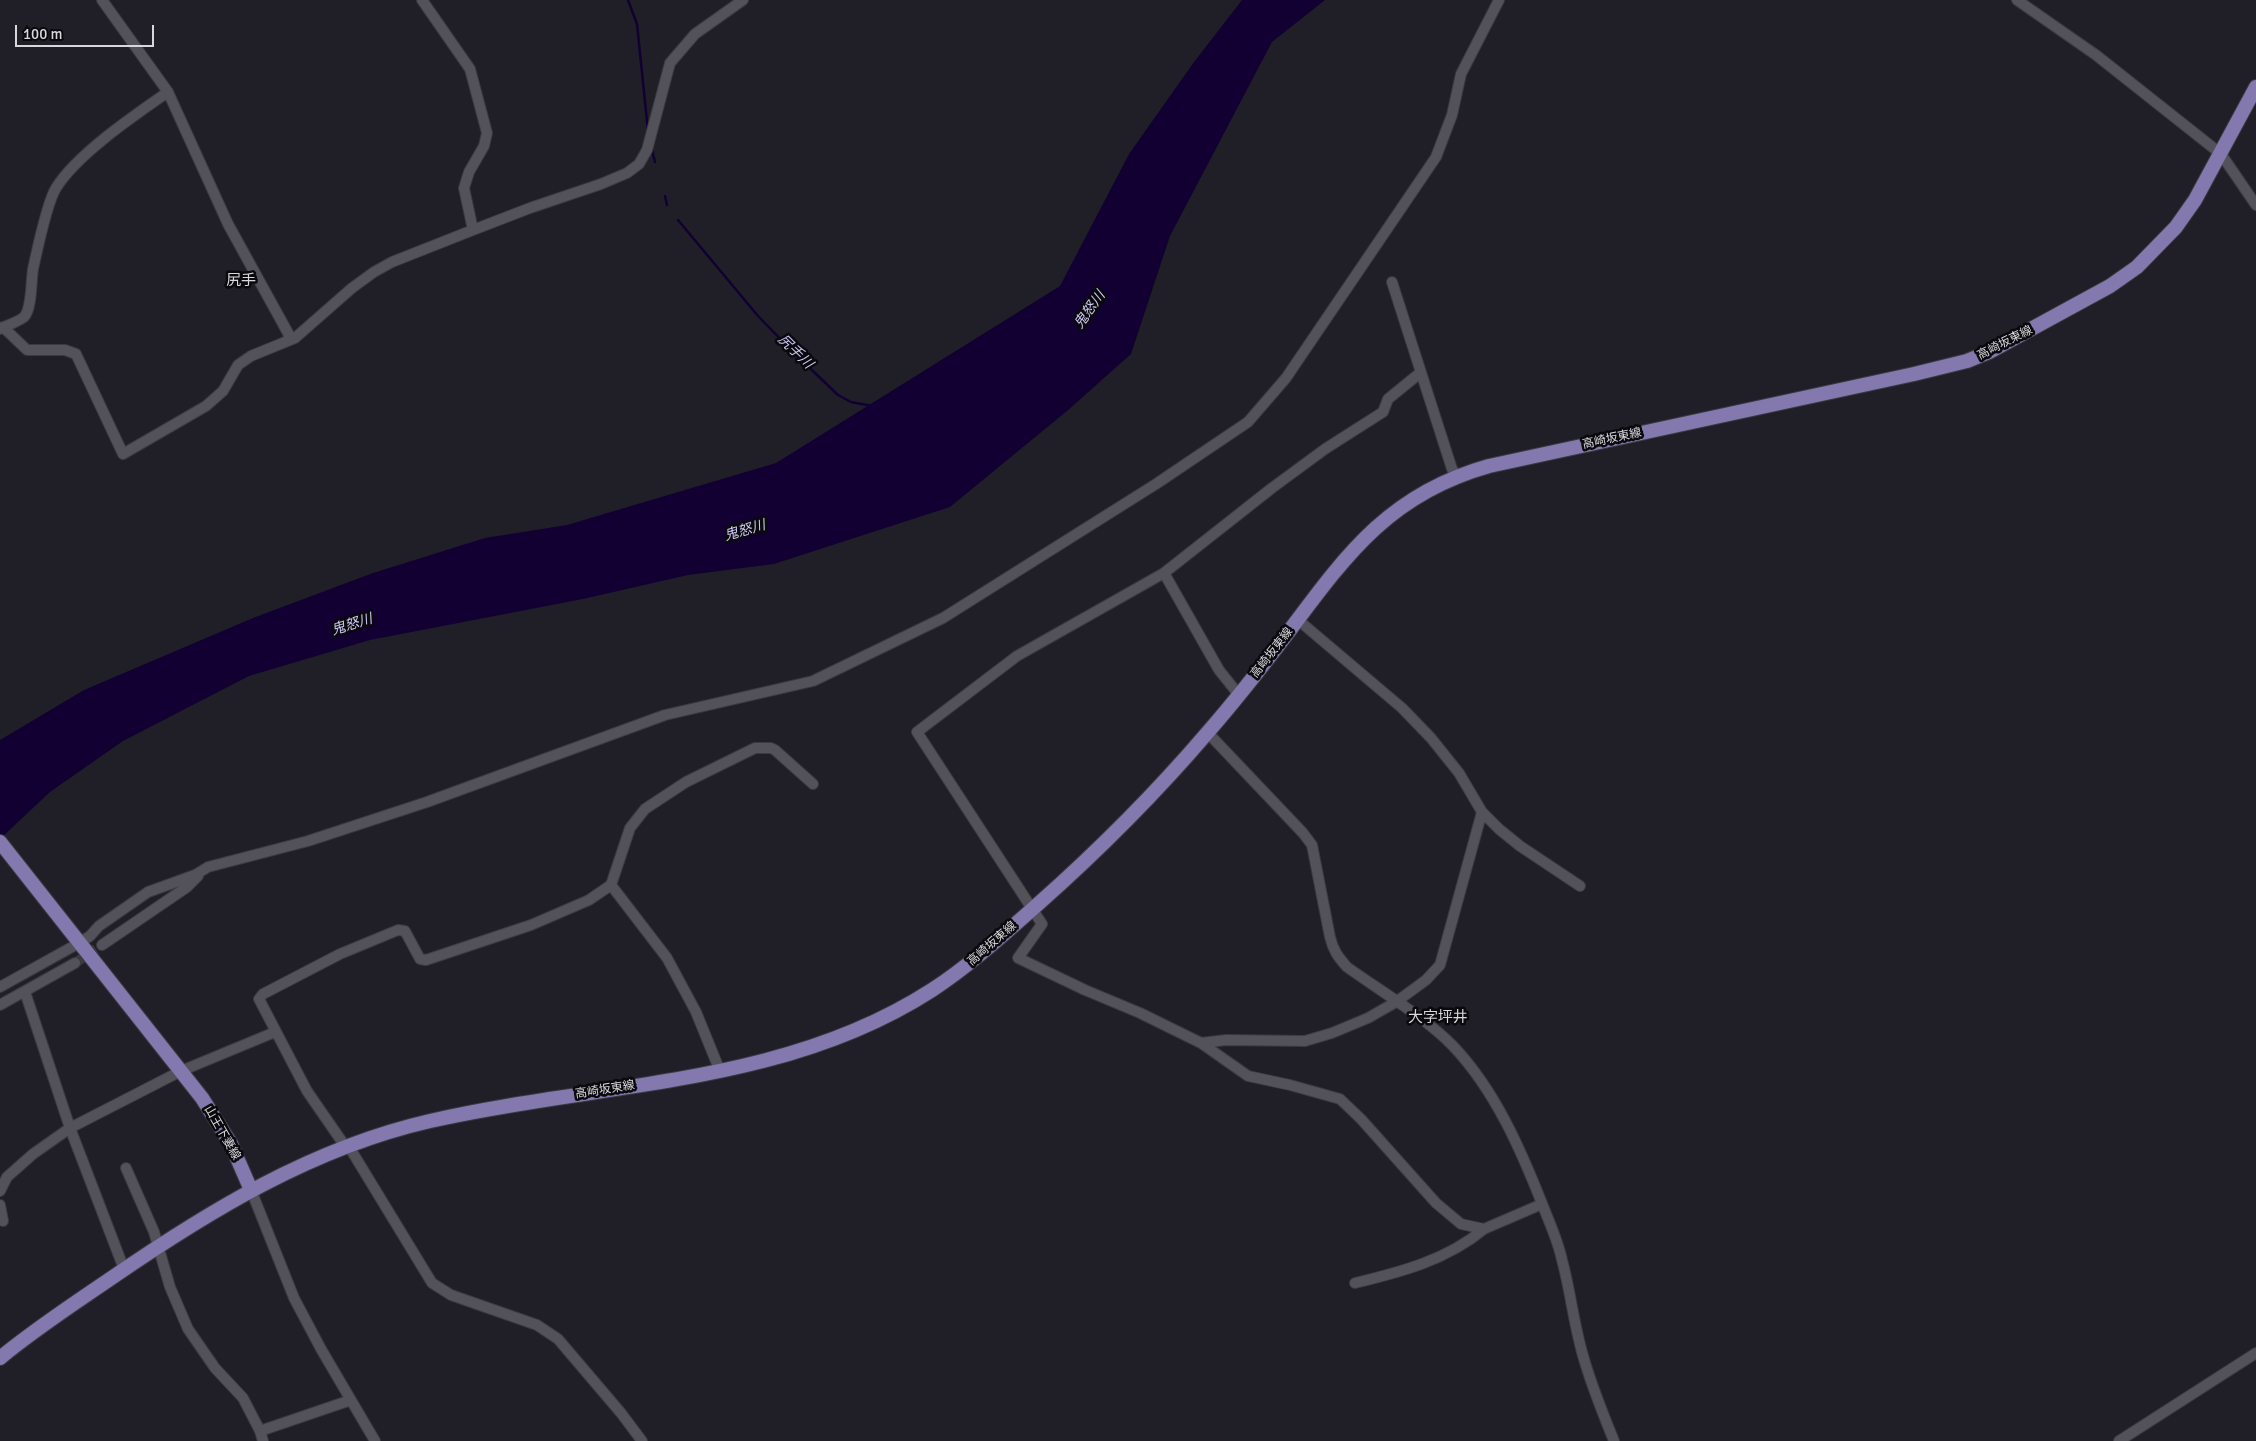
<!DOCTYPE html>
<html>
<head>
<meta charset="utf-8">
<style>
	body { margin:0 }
	#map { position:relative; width:2256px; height:1441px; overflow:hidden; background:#201f27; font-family:Signika,sans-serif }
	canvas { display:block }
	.scale { position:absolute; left:15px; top:25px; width:139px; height:22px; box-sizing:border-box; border:2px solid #d7d7dc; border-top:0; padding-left:6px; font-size:15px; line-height:18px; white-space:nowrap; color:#d7d7dc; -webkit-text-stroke:4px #0a090d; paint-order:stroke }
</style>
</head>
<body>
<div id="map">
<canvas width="2256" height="1441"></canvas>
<div class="scale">100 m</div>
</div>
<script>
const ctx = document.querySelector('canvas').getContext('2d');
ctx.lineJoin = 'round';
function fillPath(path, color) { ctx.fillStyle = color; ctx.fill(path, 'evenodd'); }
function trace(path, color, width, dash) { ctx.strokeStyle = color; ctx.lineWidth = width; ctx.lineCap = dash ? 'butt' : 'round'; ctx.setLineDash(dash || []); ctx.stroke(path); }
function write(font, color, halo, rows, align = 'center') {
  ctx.font = font + ' Signika,"Noto Sans JP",sans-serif'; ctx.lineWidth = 5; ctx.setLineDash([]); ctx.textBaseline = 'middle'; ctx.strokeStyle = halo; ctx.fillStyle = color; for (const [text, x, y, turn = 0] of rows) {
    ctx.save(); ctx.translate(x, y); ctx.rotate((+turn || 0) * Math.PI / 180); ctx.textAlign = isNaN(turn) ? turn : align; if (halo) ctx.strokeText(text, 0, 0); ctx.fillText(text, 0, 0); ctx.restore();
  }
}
fillPath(new Path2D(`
	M1242,0h83l-53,42 -102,194 -39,118 -64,57 -117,96 -176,57 -86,11 -105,24 -213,41 -121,36 -126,65 -73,51 -50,47v-99l84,-50 169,-72 120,-45 112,-35 82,-13 209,-62 284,-177 69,-132 65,-92z`), '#120033');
trace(new Path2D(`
	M628,0l9,24 11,107
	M651,146l4,16
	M665,196l2,9
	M678,220l80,96 35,36 45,43 13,7 21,4`), '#120033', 2.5);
trace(new Path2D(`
	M75,963l27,-18`), '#3b3b42', 10, [10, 5]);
const minor = new Path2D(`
	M102,0l66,92 60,132 60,109 2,7
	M422,0l48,69 17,64 -3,13 -15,26 -5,16 9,42
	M2017,0l79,55 125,99 35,51
	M1392,282l60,187 5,7
	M3,327l24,23h38l11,4 47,100 83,-48 17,-15 15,-26 13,-9 44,-18 57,-50 22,-16 18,-10 81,-32 57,-22 71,-24 26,-11 12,-9 8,-14 23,-87 25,-29 48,-34
	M0,329c7,-4 18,-7 24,-12 8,-8 7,-36 9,-48 4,-18 14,-67 23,-81 21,-34 79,-73 112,-96
	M1164,573l108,-85 53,-39 58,-37 5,-13 32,-26
	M1297,619l105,89 29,30 28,35 23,39 17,17 21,17 60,40
	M1239,695l-20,-25 -55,-97 -147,83 -100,76 125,192 -24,34 67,32 55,23 61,30 25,-3 79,1 27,-8 36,-15 28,-16 30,-22 14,-15 42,-153
	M1208,733l95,100 9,12 18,92c3,13 8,20 17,30 32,23 79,51 106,79 42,44 68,104 90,160 7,18 15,35 19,54 9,33 12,67 22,99 8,28 19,55 30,82
	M611,885l56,73 29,54 24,59
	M102,945l85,-58 11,-11
	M0,987l81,-45 9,-6 9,-10 49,-34 47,-17 13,-8 100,-26 119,-39 238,-87 148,-34 130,-63 213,-134 92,-62 38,-44 150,-221 16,-42 9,-41 38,-74
	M25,992l45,136 54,141
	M0,1005l75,-42
	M1201,1043l47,33 42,9 50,14 21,20 75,84 25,21 23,5 58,-25
	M348,1145l84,138 19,12 86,30 21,14 63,74 21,28
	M345,1146l-38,-55 -48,-92 4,-5 77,-40 58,-24 7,1 15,28 6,1 105,-35 58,-25 22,-15 19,-57 15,-19 41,-27 69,-34h16l4,2 38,34
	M126,1168l28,64 16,55 18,42 27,39 28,30 17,33 91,-31
	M251,1190l43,108 27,51 54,92
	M0,1191l7,-14 26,-23 37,-26 111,-57 94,-39
	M0,1205l3,16
	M1355,1283c46,-11 92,-23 129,-54
	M260,1431l3,10
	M2119,1441l137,-88`);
const major = new Path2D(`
	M0,842l202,256 29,46 20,46
	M0,1358c35,-29 72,-53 110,-79 99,-68 202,-131 320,-158 169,-39 352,-34 502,-131 38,-25 71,-55 105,-85 61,-54 118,-111 171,-173 27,-31 53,-64 79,-98 59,-79 102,-140 202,-168l425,-92 53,-13 22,-9 121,-66 27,-19 39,-40 19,-27 61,-113`);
trace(minor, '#3b3a41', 12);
trace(major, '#3b3a41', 16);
trace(minor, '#53525b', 10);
trace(major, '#8379af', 14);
write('12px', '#d7d7dc', '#0a090d', [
	["高崎坂東線",2005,343,-27],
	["高崎坂東線",1612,439,-12],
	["高崎坂東線",1272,653,-52],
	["高崎坂東線",992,944,-41],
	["高崎坂東線",605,1090,-9],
	["山王下妻線",222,1133,60]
]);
write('italic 14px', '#cdc7f2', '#0a090d', [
	["鬼怒川",1090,310,-54],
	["尻手川",795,352,44],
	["鬼怒川",745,531,-16],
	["鬼怒川",352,625,-17]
]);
write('15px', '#d7d7dc', '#0a090d', [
	["尻手",241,281],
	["大字坪井",1438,1018]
]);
</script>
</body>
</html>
